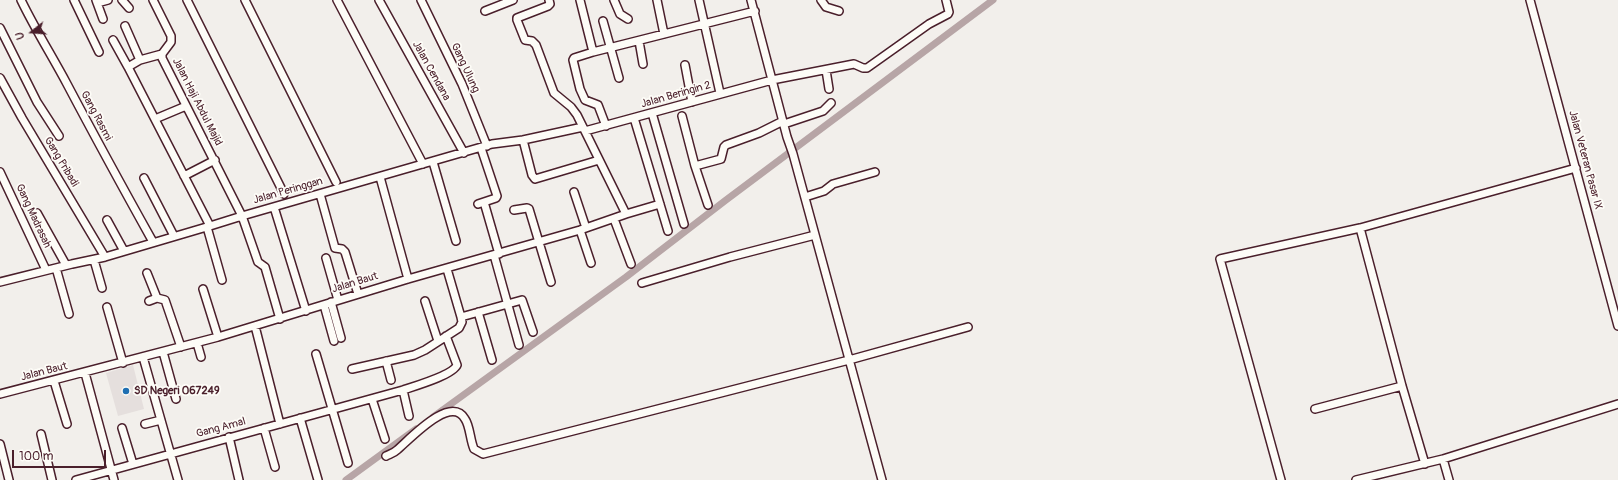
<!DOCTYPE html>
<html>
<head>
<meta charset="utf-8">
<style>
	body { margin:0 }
	#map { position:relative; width:1618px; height:480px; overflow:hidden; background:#f2efeb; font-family:Pangolin,sans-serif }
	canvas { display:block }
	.north { position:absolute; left:12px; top:12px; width:40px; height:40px; -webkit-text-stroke:3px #fdfcf7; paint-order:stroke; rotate:253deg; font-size:11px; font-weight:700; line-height:16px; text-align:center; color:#4a1f2b }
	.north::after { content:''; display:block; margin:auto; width:14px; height:18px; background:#4a1f2b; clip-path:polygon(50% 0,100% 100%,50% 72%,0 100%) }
	.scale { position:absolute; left:12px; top:450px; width:94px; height:18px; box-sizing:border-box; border:2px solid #4a1f2b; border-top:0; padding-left:5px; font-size:12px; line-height:14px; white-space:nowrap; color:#4a1f2b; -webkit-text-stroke:3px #fdfcf7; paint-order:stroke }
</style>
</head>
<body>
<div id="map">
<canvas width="1618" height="480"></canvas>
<div class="north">U</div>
<div class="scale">100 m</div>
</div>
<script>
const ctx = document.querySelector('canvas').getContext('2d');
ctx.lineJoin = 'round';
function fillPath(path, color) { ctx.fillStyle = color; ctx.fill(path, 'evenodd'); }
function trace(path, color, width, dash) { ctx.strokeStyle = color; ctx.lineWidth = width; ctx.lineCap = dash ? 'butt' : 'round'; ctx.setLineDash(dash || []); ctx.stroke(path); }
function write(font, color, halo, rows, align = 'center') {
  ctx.font = font + ' Pangolin,sans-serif'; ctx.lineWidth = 3.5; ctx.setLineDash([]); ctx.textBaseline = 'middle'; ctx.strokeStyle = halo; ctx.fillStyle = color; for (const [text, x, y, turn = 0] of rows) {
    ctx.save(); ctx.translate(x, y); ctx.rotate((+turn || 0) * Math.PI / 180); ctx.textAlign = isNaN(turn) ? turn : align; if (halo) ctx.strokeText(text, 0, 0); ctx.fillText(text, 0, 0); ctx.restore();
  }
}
fillPath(new Path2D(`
	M133,365l11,44 -26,7 -12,-43z`), '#e5dfdd');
trace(new Path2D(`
	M433,417l193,-140 100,-77 267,-200
	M346,480l70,-51`), '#b7a5a6', 7);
const street = new Path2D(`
	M21,0c14,29 31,56 46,84 28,53 57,106 86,158
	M74,0l25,52
	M96,0l7,19
	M122,0l7,8
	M153,0l18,36v6l-9,12v4l80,158 16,46 7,5 15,52
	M187,0l97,194
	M245,0l91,182
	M337,0l86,164
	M379,0l85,153
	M421,0l41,84 25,62
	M580,0l13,52 162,-41
	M614,0l6,14 8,5
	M657,0l7,34
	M699,0l21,93
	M751,0l36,137 6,17 89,326
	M821,0l5,7 13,4
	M1530,0l88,326
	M97,3l11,-3
	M485,11l28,-11
	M603,21l16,57
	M125,26l15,34
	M0,28l37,74 22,34
	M113,40l15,27
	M639,41l4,23
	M593,52l-19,6 -1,2 7,29 5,11 13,5 8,21
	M162,54l-22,6 -12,7 82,159
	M685,65l7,37
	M826,70l3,19
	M0,78l22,40 83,139
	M652,113l32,111
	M682,116l13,50 13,39
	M634,118l34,113
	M155,119l31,-13
	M784,124l39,-13 8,-8
	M585,131l187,-51 82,-16 9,4h4l62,-44 19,-10 1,-2 -3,-12
	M523,140l9,35 3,4 64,-19
	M433,162l23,79
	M695,166l26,-7 3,-12 2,-2 33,-12 24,-12
	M0,172l46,98
	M184,176l31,-16
	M380,177l28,102
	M144,178l30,58
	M574,192l12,36
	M320,194l15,54 7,1 3,3 13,42
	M805,197l19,-6 9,-7 42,-12
	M484,202l15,52
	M478,204l18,-6 1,-2 -16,-48
	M274,207l32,104
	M514,210l13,-2 2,1 22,73
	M37,213l29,52
	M626,214l34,-10
	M614,219l17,45
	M107,220l17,31
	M207,227l15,53
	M1360,228l42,158 23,78
	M580,230l11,33
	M494,255l25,90
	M326,258l12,42
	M94,260l8,28
	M56,268l13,46
	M147,273l10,25
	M0,282l72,-18 33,-7 105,-31 32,-10 250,-72 31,-4 60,-13
	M642,283l88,-26 85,-22
	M203,289l15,48
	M149,301l8,-3 8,2 16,47
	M425,301l13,40
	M331,302l10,36
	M324,305l10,36
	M107,307l16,56
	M478,312l14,48
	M461,317l61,-17 11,32
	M255,326l25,98
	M197,343l4,14
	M163,352l13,47
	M316,354l32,109
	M143,357l35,123
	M386,361l5,19
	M352,369l62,-14 11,-5 34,-22 3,-6 -1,-5 -14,-48
	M85,373l29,107
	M54,381l13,43
	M403,390l6,26
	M0,394l218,-57 190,-58 172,-49 46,-16 -49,-99 -6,-8 -17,-14 -18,-48 -4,-4 -7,-1 -8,-20v-2l31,-12 2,-2 -1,-4
	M372,399l13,40
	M1315,409l87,-23
	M300,418l18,62
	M145,424l16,-4
	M122,428l11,36
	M264,428l11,39
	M41,434l11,46
	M229,437l10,43
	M0,444l9,36
	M386,456c4,-2 8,-3 11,-6 13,-11 54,-56 68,-31 5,7 5,21 9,30l9,5 366,-94 119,-33
	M1443,459l6,21
	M76,480l327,-90c12,-4 50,-15 54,-25l-11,-29
	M1281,480l-61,-221 140,-31 216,-60
	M1356,480l87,-21 175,-55`);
trace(street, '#4a1f2b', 10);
trace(street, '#fdfcf7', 7);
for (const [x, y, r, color] of [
	[126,391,4,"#1f6fb2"]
]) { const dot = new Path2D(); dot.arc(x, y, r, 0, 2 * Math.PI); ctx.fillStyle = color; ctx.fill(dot); trace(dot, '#fdfcf7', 1.5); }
write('11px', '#4a1f2b', '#fdfcf7', [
	["Gang Ulung",465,68,65],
	["Jalan Cendana",431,71,61],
	["Jalan Beringin 2",676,95,-16],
	["Jalan Haji Abdul Majid",197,102,63],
	["Gang Rasmi",96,116,62],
	["Jalan Veteran Pasar IX",1585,160,75],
	["Gang Pribadi",61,162,59],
	["Jalan Peringgan",288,191,-16],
	["Gang Madrasah",33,216,65],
	["Jalan Baut",355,283,-17],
	["Jalan Baut",44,372,-14],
	["Gang Amal",221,428,-15]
]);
write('bold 11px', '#4a1f2b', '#fdfcf7', [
	["SD Negeri 067249",134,391]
], 'left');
</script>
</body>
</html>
